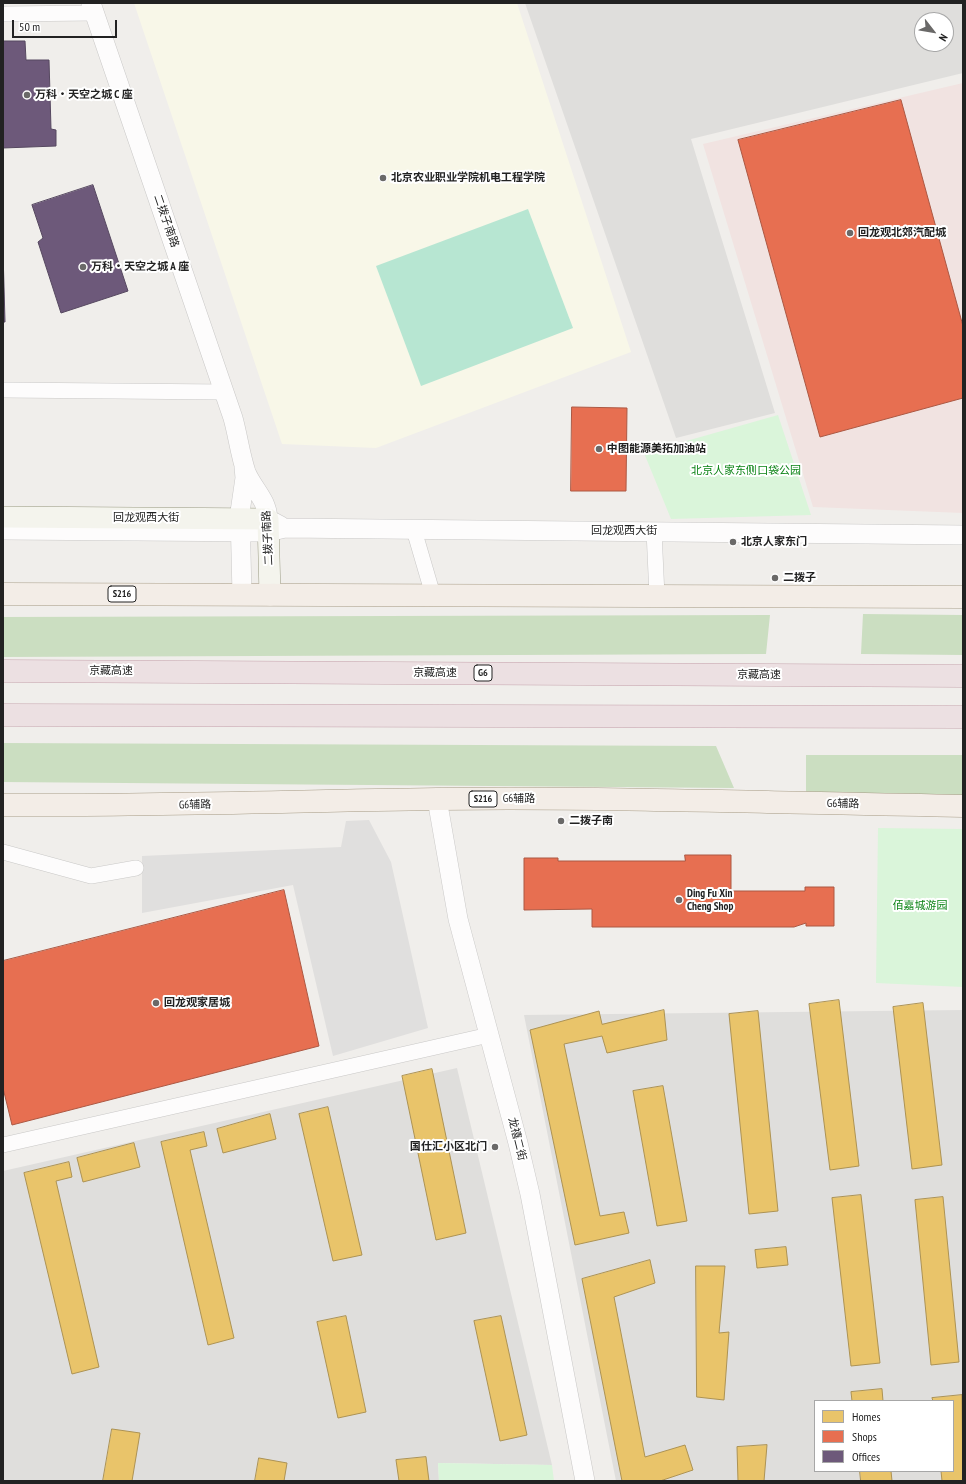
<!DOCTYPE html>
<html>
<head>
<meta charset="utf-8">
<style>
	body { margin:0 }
	#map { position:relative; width:966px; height:1484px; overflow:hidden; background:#f0eeeb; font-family:"PT Sans Narrow",sans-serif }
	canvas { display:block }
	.frame { position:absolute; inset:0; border:4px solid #222; pointer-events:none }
	.legend { position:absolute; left:814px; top:1400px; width:140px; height:72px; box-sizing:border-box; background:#fff; border:1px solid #a7a7a7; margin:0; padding:5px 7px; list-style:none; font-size:12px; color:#222 }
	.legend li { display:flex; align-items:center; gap:8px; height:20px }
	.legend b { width:20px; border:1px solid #a7a7a7 }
	.north { position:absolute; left:914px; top:12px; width:40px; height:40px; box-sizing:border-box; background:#fff; border:1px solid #a7a7a7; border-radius:50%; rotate:121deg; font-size:11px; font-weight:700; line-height:16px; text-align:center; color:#222 }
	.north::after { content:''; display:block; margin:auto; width:14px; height:18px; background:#6a6968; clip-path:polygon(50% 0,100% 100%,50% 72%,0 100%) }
	.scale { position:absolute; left:12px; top:20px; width:105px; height:18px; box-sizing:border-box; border:2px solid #222; border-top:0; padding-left:5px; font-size:12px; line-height:14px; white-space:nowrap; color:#222; -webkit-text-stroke:3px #fff; paint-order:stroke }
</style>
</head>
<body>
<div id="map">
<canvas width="966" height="1484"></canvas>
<div class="frame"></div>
<ul class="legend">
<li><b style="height:11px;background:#e9c46a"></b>Homes</li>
<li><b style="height:11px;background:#e76f51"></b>Shops</li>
<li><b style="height:11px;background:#6d597a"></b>Offices</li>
</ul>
<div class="north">N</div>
<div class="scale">50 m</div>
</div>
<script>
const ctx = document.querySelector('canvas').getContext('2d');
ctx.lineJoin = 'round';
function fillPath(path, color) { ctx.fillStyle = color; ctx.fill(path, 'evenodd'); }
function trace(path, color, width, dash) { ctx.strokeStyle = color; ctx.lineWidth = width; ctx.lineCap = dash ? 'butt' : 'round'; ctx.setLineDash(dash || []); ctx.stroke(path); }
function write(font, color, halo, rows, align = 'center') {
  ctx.font = font + ' "PT Sans Narrow","Noto Sans SC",sans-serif'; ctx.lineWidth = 4; ctx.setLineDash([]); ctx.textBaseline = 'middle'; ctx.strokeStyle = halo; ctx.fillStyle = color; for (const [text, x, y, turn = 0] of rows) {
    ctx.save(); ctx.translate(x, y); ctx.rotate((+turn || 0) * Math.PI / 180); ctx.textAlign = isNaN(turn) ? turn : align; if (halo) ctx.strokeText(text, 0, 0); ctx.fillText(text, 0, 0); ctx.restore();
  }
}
fillPath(new Path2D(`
	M525,3h438v70l-272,66 84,274 -99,25zM922,20h24v24h-24z
	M963,1010v471h-347l-92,-466zM815,1401h138v70h-138z
	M457,1068l95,397 -114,-2 1,18h-436v-310z`), '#dfdedc');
fillPath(new Path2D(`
	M963,83v430l-150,-6 -110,-363z`), '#f1e3e1');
fillPath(new Path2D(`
	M134,3h383l114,349 -255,96 -94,-4z`), '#f8f7e8');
fillPath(new Path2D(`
	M863,614l100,1v40l-102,-1z
	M770,615l-4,39 -763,3v-40z
	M3,743l713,3 18,42 -731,-6z
	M806,755h157v44h-157z`), '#cbdec1');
fillPath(new Path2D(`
	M778,415l33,100 -140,4 -27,-66z
	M878,828l85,1v158l-87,-4z
	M438,1463l114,2 2,16h-115z`), '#daf5da');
fillPath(new Path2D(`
	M528,209l45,119 -152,58 -45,-120z`), '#b7e6d2');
fillPath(new Path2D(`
	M369,820l22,42 37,166 -95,28 -40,-171 -151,28v-57l199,-9 5,-26z`), '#e0dfde');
const homes = new Path2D(`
	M839,1000l20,166 -29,4 -21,-166z
	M923,1003l19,162 -30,4 -19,-162z
	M664,1010l3,30 -60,13 -5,-17 -38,8 36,172 24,-4 5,21 -54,12 -45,-215 69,-19 3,13z
	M758,1011l20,200 -29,3 -20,-200z
	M432,1069l34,164 -30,7 -34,-164z
	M663,1086l24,135 -30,5 -24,-135z
	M328,1107l34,148 -29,6 -34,-147z
	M270,1114l6,25 -53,14 -6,-24z
	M204,1132l3,14 -17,4 44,188 -26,7 -47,-203z
	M134,1143l6,24 -57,15 -6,-24z
	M69,1162l3,15 -16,4 43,186 -27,7 -48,-201z
	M861,1195l19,168 -29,3 -19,-168z
	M943,1197l16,165 -28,3 -16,-165z
	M786,1247l2,18 -31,3 -2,-18z
	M650,1260l5,23 -41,14 31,160 40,-12 8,25 -33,11h-38l-40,-202z
	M696,1266h29l-6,67 10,-1 -5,68 -27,-3z
	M346,1316l20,96 -28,6 -21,-96z
	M501,1316l26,119 -27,6 -26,-120z
	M882,1389l1,12h-31l-1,-9z
	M962,1395l1,86h-21l-1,-10h12v-70h-20l-1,-3z
	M112,1429l28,4 -8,48h-29z
	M767,1445l-3,36h-26l-1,-34z
	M426,1457l3,24h-30l-3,-21z
	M259,1458l28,5 -3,18h-29z
	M860,1471h31l1,10h-31z`);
fillPath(homes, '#e9c46a');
trace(homes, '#ad9354', 1);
const shops = new Path2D(`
	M901,100l62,226v72l-143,39 -82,-297z
	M572,407l55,1 -1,83h-55z
	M685,855h46v36h74v-4h29v39h-28v-3l-12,4h-202v-18l-68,1v-52h34v3h127z
	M284,890l35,156 -307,79 -9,-37v-127z`);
fillPath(shops, '#e76f51');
trace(shops, '#ac5843', 1);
const offices = new Path2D(`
	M3,41h22l1,19h23l2,69 5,1v16l-53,2z
	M93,185l35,106 -67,22 -23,-71 5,-4 -11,-33z
	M3,252l2,70h-2z`);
fillPath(offices, '#6d597a');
trace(offices, '#564860', 1);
const minor = new Path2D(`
	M3,14l91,-1
	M3,390l221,2
	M414,530l19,65
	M654,531l3,65
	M3,852l88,24 45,-8
	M3,1145l486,-110`);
const tertiary = new Path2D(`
	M91,3l142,415c5,18 7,36 13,54 7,17 21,27 22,47l13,7
	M3,530l265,2 17,-4 678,7
	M242,595l-2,-83 5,-34 -1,-11
	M437,799l21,120 60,224 12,51 55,287`);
const secondary = new Path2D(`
	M3,517l265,2 2,76`);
const primary = new Path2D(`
	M3,594l960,3
	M3,805c145,1 289,-4 434,-6 175,-2 351,4 526,7`);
const motorway = new Path2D(`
	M3,671l960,5
	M3,715l960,2`);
trace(minor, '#c9c8c7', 16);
trace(tertiary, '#c9c8c7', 20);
trace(secondary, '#999a82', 22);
trace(primary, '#a79c86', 23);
trace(motorway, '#c5a2ac', 23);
trace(minor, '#fdfcfc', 15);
trace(tertiary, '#fdfcfc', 19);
trace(secondary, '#f4f4ed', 21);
trace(primary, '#f3ede7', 22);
trace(motorway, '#ece0e2', 22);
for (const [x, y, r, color] of [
	[27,95,4,"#6a6968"],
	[383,178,4,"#6a6968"],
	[850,233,4,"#6a6968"],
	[83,267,4,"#6a6968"],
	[599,449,4,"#6a6968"],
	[733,542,4,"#6a6968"],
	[775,578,4,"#6a6968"],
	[561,821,4,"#6a6968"],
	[679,900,4,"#6a6968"],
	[156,1003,4,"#6a6968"],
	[495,1147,4,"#6a6968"]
]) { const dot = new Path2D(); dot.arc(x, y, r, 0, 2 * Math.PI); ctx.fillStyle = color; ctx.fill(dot); trace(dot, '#fff', 1.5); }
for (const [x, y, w] of [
	[122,594,28],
	[483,673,18],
	[483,799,28]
]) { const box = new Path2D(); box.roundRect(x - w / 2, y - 8, w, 16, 3); ctx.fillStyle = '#fff'; ctx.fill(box); trace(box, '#222', 1); }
write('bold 10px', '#222', null, [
	["S216",122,594],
	["G6",483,673],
	["S216",483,799]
]);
write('bold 11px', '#222', '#fff', [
	["万科・天空之城 C 座",35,95],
	["北京农业职业学院机电工程学院",391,178],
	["回龙观北郊汽配城",858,233],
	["万科・天空之城 A 座",91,267],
	["中图能源美拓加油站",607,449],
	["北京人家东门",741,542],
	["二拨子",783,578],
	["二拨子南",569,821],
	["Ding Fu Xin",687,894],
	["Cheng Shop",687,907],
	["回龙观家居城",164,1003],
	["国仕汇小区北门",487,1147,"right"]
], 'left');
write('11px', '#222', '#fff', [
	["二拨子南路",166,221,71],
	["回龙观西大街",146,518],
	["回龙观西大街",624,531],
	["二拨子南路",268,538,-93],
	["京藏高速",111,671],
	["京藏高速",435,673],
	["京藏高速",759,675],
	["G6辅路",519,799],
	["G6辅路",843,804,1],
	["G6辅路",195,805,-1],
	["龙禧二街",517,1139,76]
]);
write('11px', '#0c8416', '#fff', [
	["北京人家东侧口袋公园",746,471],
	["佰嘉城游园",920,906]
]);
</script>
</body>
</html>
